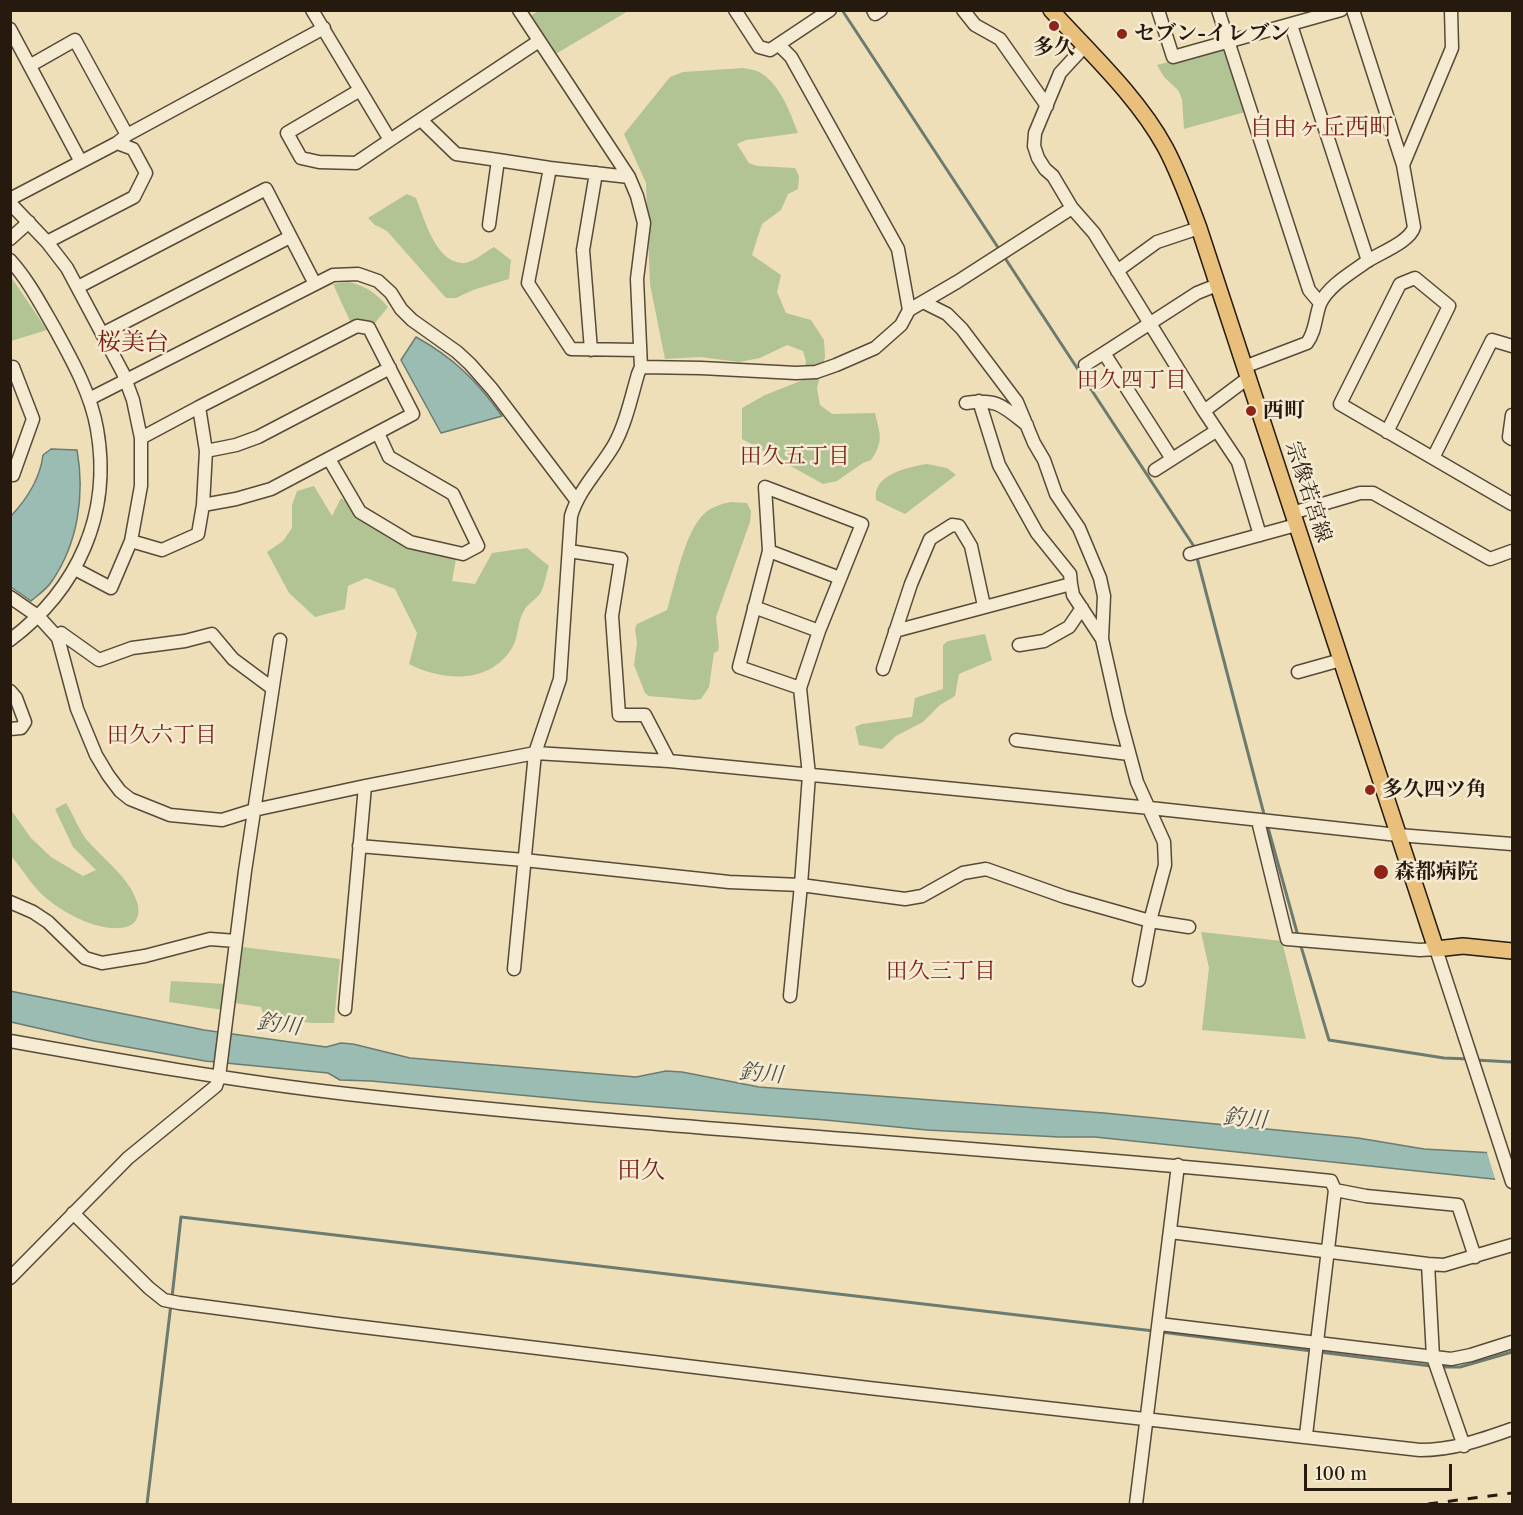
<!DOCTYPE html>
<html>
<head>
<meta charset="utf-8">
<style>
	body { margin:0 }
	#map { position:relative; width:1523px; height:1515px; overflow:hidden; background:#efdfb9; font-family:"Libre Caslon Text",serif }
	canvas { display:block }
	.frame { position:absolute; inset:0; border:12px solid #26190e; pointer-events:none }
	.scale { position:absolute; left:1304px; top:1464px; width:148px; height:27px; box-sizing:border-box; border:3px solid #26190e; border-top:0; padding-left:8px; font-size:18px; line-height:21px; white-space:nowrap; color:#26190e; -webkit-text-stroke:4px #f5ead2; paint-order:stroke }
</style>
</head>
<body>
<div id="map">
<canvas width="1523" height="1515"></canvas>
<div class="frame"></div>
<div class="scale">100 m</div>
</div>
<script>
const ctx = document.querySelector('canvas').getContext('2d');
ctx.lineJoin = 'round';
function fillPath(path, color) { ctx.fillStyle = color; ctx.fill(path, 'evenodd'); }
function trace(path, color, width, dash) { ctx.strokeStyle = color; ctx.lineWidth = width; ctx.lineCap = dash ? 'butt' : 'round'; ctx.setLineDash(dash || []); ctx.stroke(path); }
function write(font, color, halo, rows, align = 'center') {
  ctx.font = font + ' "Libre Caslon Text","Noto Serif JP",serif'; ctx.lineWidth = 5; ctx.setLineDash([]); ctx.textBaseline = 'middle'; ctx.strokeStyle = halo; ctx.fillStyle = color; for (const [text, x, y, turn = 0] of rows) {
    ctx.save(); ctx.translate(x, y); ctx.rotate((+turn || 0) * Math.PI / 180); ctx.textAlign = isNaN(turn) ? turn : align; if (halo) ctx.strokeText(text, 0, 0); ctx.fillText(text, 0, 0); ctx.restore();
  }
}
fillPath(new Path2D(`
	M539,11h89l-74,44 -26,-38z
	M1224,48l3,2 18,62 -61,17 -2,-30 -4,-9 -14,-13 -7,-12z
	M743,68c5,1 13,2 18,5 20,13 29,39 37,60l-52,7 -9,4 12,19 8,3 38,2 4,8 -1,13 -10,5 -7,16 -19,14 -10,31 29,20 -4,17 9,21 25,7 13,20 1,17 -8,31 3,17 12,9 43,-1c5,21 9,28 -4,47l-8,3 -26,18 -14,3 -81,-45v-31l23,-13 38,-15 3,-19 -3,-10 -16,-6 -27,13 -21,4 -39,-5 -35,2 -15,-75 -4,-101 -22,-49 46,-57 13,-5z
	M407,194l9,4c8,20 20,66 48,65 10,-1 21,-11 30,-16l17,13 -2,19 -36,11 -17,8h-10l-59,-67 -12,-6 -7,-7z
	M10,277h1l36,53 -36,11z
	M349,282c17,4 27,11 39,25l-13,16 -16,-3 -9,1 -17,-37z
	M927,464l20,4 9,7 -51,39 -29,-14c-4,-26 33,-33 51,-36z
	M314,486l18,30 9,-18 73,52 42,9 -4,22 23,3 17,-31 35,-5 22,18c-3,8 -4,18 -8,26 -4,7 -12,11 -16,17 -8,11 -6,28 -13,39 -23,37 -70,33 -103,16l8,-31 -22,-44 -29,-11 -18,8 -3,23 -30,8 -26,-24 -22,-41 16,-11 9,-13v-23l5,-14z
	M731,502l16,1 4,8 -1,11 -34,95 3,30 -1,4 -4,2 -5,34 -8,12 -7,1 -45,-4 -4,-3 -11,-28 3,-22 -2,-14 2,-5 30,-14c8,-26 18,-80 38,-97 8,-7 17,-9 26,-11z
	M985,634l7,26 -33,14 -4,22 -15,9 -17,17 -27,14 -14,13 -23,-4 -4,-18 7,-3 50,-7 3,-19 28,-9v-44l5,-4z
	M66,803c7,11 12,25 20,36 17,20 43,38 51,63 3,9 2,20 -8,24 -27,10 -76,-17 -93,-38 -9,-10 -16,-22 -25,-32v-46l20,28 20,19 32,19 13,-6 -23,-23 -18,-38z
	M1201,932l81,9 24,98 -104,-9 7,-62z
	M242,947l98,12 -6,64h-23l-47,-7 -3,-9 -27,-4z
	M171,981l55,3 -3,26 -54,-8z`), '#b2c394');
const water = new Path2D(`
	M416,337c38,21 61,44 86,79l-61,17 -40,-73z
	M51,449l26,1c8,45 1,93 -25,131 -5,8 -14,14 -21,20l-20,-14v-71c16,-17 29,-37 32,-61z
	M10,991l194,39 122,17 15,-4 12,1 57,14 226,19 30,-6 16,1 77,15 345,26 254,25 66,11 88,5v27l-417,-44h-36l-132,-7 -102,-10 -231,-18 -223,-21 -31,-1 -12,-7 -123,-12 -111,-20 -83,-19z`);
fillPath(water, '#9abcb2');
trace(water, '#6c7b70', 1.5);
fillPath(new Path2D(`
	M1486,1149l26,2v33l-16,-2z`), '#efdfb9');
trace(new Path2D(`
	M842,10l157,239
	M1003,255l192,293
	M1196,554l69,264
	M1267,824l31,112
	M1300,943l29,97 115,18 25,1
	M1475,1060l37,2
	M172,1297l9,-80 973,114
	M1161,1332l151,19
	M1319,1352l112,14
	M1441,1367h19l52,-15
	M147,1504l24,-200`), '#6c7b70', 3);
const minor = new Path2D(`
	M312,10l78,130 149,-99
	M735,10l24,37 11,3 60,-40
	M873,10l2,4 6,-4
	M963,10l12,15 25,14 47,67
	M1158,10l15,47 168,-47
	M1218,10l91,280 11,13
	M1291,25l77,236
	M10,29l71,133
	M779,45l12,12 107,192 11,61
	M1084,47l-24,26 -25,60 -1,13 4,12 7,11 8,7 19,32 22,25 110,178 34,51 22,73
	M31,65l44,-25 52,95
	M360,90l-73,43 14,25 18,4 37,1 34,-23
	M421,120l35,34 42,6
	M117,143l10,-8 197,-107
	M1403,165l49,-117 -1,-38
	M629,177l-79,-9 -22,115 43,66 69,1
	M10,199l107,-56 16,6 13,24 -12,24 -87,45
	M10,203l37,39 20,26 56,105 10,27 8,38v48l-10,55 -20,47 -36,-19
	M489,225l9,-65 52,8
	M10,239l19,-17
	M10,260c19,21 31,45 45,69 17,31 36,65 42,100 15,85 -19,160 -87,211
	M1117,271l40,-29 42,-14
	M78,287l188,-98 49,95
	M923,302l24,12 15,15 55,73 17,41 10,17 12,34 23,34 21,50 4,18 -2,43
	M102,334l188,-97
	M591,350l-8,-100 13,-77
	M1085,365l19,-12
	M641,367l60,1 95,5 20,-1 20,-7 39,-17 26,-23 8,-15 48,-28 115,-74
	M1244,367l63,-24c9,-12 8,-26 13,-39 8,-18 31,-31 46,-42 13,-9 44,-20 48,-35l-11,-62 -50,-155
	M10,368l3,-1 20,52 -20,56h-3
	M89,399l244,-124 25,-1 20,7 13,12 10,16 11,11 45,32 13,12 22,25 84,111
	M979,401l20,64 38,68 33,41 1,10
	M966,403c31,-5 37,3 61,22
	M199,407l158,-81 12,2 44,86 -142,75 -35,10 -33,6
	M1204,411l44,-33
	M1512,415l-3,22 3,2
	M1387,432l62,-126 -34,-28 -15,6 -60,120 172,100
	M206,451l30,-6 22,-8 132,-69
	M1433,458l59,-118 20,6
	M329,459l31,53 50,30 53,12 15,-8 -25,-52 -64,-37 -11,-24
	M1172,459l-68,-106 93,-60 20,-8
	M1155,470l61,-39
	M765,487l97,37 -43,107 -19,57 -61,-21 30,-116z
	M1292,513l68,-20h13l117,66 22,-8
	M131,541l31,9 36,-16 5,-29 3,-54 -7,-44 -58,31
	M569,551l52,8 -9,57 7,99h26l24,46
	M769,551l71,27
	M1190,554l106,-29
	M10,597l29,20 19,21 19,71 19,46 12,20 12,16 10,8 40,16 52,5 32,-10 111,-24 170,-33 134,8 481,47 248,27 114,9
	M754,607l65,24
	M895,631l176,-47 2,11 29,44 17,76 18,67 27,60 1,23 -15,56 -11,59
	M58,638l3,-5 38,27 33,-12 53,-7 27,-7 21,25 39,29
	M1019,645l25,-4 25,-14 13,-19
	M883,669l28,-85 19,-45 22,-14 7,1 12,20 13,60
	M1298,672l43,-12
	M10,691l6,7 9,24 -4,6 -11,1
	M1016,740l113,14
	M1258,821l29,118 133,11 16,-1 76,233
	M359,846l165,14 205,22 72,3 104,14 17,-3 41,-23 23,-4 79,28 46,13 39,11 39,6
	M10,902l23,10 15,10 37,36 17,5 43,-7 65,-17 26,2
	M514,969l21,-216 25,-74 11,-163c8,-27 29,-47 43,-71 12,-22 17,-47 24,-71l3,-7 -4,-88 7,-56 -7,-27 -8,-19 -110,-167
	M790,996l11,-111 8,-110 -9,-87
	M345,1009l20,-223
	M10,1041c112,20 224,40 337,53 327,37 657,53 984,87l4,9 -29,245
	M1335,1190l31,6 92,9 17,52
	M73,1213l76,75 15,12 15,3 159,21 531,64 551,62c33,0 61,-10 92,-21
	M1170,1232l258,32 16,1 68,-20
	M1428,1264l5,93 31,89
	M10,1278l118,-120 88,-72 3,-9 26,-206 35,-231
	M1159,1324l292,35 20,-4 41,-13
	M1136,1504l42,-339`);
const major = new Path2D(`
	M1051,10c39,43 86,86 114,137 14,26 24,54 34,81l237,721 27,-3 49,5`);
trace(minor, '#584a39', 15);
trace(major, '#26190e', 18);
trace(minor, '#f5ead2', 12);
trace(major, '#e8c07c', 15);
trace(new Path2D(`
	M1428,1504l84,-11`), '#26190e', 3, [10, 10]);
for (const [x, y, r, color] of [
	[1054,26,6,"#8f2418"],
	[1122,34,6,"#8f2418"],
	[1251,411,6,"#8f2418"],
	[1370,790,6,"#8f2418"],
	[1381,872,8,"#8f2418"]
]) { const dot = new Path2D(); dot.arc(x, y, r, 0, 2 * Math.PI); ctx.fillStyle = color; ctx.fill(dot); trace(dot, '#f5ead2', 2); }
write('bold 21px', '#26190e', '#f5ead2', [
	["セブン-イレブン",1134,34],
	["多久",1054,48,"center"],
	["西町",1263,411],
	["多久四ツ角",1382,790],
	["森都病院",1394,872]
], 'left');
write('21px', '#26190e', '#f5ead2', [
	["宗像若宮線",1308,492,72]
]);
write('22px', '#7a1f14', '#f5ead2', [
	["田久四丁目",1132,381],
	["田久五丁目",795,457],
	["田久六丁目",162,736],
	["田久三丁目",941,972]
]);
write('italic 22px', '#4f5247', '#f5ead2', [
	["釣川",279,1025,8],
	["釣川",761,1074,5],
	["釣川",1245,1119,5]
]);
write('24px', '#7a1f14', '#f5ead2', [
	["自由ヶ丘西町",1321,128],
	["桜美台",133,343],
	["田久",641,1171]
]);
</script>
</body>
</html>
